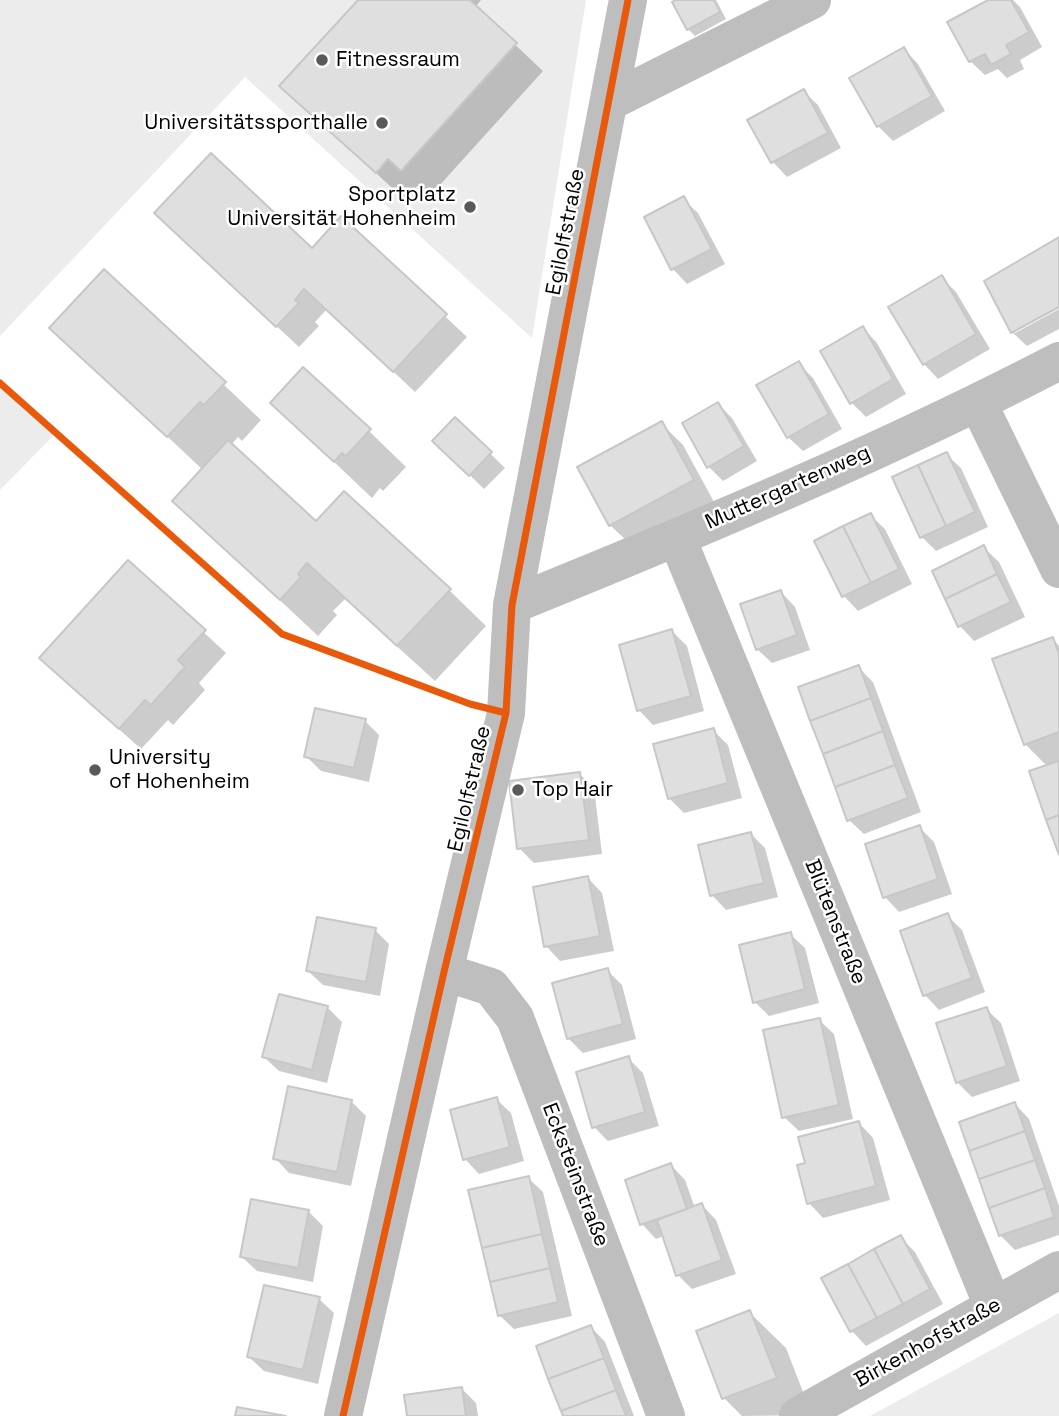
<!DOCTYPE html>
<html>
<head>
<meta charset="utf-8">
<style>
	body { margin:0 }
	canvas { display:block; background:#fff }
</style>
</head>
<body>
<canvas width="1059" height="1416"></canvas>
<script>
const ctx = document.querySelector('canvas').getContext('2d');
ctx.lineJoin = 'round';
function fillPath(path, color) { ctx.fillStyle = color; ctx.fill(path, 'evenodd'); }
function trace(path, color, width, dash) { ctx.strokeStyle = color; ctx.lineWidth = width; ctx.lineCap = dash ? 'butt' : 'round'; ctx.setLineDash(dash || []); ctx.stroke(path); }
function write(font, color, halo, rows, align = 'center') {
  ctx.font = font + ' "Space Grotesk",sans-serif'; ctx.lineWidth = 5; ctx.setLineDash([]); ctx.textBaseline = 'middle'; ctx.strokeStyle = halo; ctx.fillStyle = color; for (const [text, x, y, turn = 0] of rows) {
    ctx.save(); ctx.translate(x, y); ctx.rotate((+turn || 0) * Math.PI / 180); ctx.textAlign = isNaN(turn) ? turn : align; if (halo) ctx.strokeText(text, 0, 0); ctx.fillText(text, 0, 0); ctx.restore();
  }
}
fillPath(new Path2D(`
	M0,0h586l-54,338 -287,-261 -245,259z
	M0,383l55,51 -55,56z
	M1059,1313v103h-189z`), '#ececec');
fillPath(new Path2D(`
	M360,0h121l-6,7 68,64 -114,126 -12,-11 -13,13 -122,-113z
	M678,0h38l10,19 -31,17 -7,-7z
	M992,0h21l7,7 22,40 -22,13 4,9 -17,9 -9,-9 -13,6 -15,-14z
	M904,49l14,15 27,47 -52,30 -15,-15z
	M803,91l15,14 23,43 -54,29 -14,-15 -23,-42z
	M683,199l15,14 27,51 -38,20 -14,-15 -27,-51z
	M342,219l125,118 -52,55 -88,-83 -12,13 4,4 -20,21 -121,-112 134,15z
	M1059,239v66l-44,24v4l44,-24v20l-32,17 -15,-14z
	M104,271l157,149 -19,21 -4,-4 -7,8 85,79 133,66 37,36 -51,55 -90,-82 -12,12 4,4 -19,21 -144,-135 29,-31 -151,-142z
	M942,278l14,14 34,57 -52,30 -14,-15z
	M863,328l14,15 29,51 -40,23 -14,-14z
	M798,363l15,15 29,51 -39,22 -15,-14z
	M272,403l97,28 37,36 -23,24 -3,-3 -8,10z
	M718,404l14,14 25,43 -34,20 -14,-14z
	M455,419l50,49 -21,21 -49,-48z
	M662,424l21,21 31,57 -82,44 -22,-21z
	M946,454l15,14 27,59 -52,24 -14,-14z
	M870,515l15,14 27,55 -54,27 -14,-15 -28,-55z
	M984,548l15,14 26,55 -51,24 -14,-15z
	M128,562l98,91 -27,30 6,7 -32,35 -5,-5 -27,29 -78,-70z
	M781,592l14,15 15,43 -38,13 -15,-14z
	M672,631l15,15 17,65 -51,14 -14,-15z
	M1053,639l6,7v204l-11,-83 -23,-23z
	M858,667l15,15 48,130 -57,22 -15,-14z
	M365,721l14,14 -10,47 -48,-11 -15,-15z
	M713,730l15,15 14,53 -58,15 -15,-15z
	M580,774l14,14 8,66 -68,9 -15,-15z
	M919,827l15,15 18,52 -53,18 -14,-15z
	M751,834l14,14 13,49 -52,13 -14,-15z
	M588,878l14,15 12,58 -54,10 -14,-15z
	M948,916l14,14 23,62 -46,18 -14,-15z
	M375,930l14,14 -9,52 -57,-11 -15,-14z
	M790,934l15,14 14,55 -50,13 -14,-14z
	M607,970l15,15 14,54 -53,14 -15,-15z
	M280,996l48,12 14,14 -15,61 -48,-12 -15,-14z
	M986,1009l15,14 19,58 -48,16 -15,-15z
	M819,1020l15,14 19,85 -54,12 -15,-14z
	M628,1058l15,15 16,53 -51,15 -14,-14z
	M496,1099l15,14 13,48 -45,13 -14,-15z
	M351,1101l15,15 -15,70 -62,-13 -14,-15z
	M1015,1104l14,15 30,87v29l-44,15 -15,-15z
	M859,1123l14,15 17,62 -67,18 -14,-15 -2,-39z
	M671,1165l14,15 10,28 7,-3 14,15 20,54 -44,15 -14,-14 -14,-39 -8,3 -14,-15z
	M528,1178l15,14 29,124 -58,13 -15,-14z
	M308,1211l15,15 -10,56 -56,-11 -15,-14z
	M900,1237l15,15 28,52 -77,42 -14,-15 -29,-52z
	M319,1299l15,14 -16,71 -54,-13 -15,-14z
	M749,1312l37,36 26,67 -70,1 -18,-18z
	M591,1327l14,15 29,74h-70z
	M461,1388l15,15 2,13h-69z`), '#0003');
const building = new Path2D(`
	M358,0h112l47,43 -116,128 -13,-12 -12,14 -97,-87z
	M675,0h39l6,12 -33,18 -15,-28z
	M988,0h23l18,32 -23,13 5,9 -20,11 -6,-11 -16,8 -22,-40z
	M904,47l28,49 -55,31 -28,-49z
	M804,89l24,44 -57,30 -24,-43z
	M211,153l101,95 29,-32 106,98 -54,58 -89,-83 -9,11 4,3 -23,24 -122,-114z
	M684,196l28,53 -41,21 -27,-53z
	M1059,237v70l-48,26 -27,-52z
	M104,269l122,113 -22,23 -4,-3 -33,35 -118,-109z
	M942,275l34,59 -53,31 -35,-58z
	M863,326l30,53 -43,25 -30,-53z
	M799,361l30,53 -42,24 -31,-53z
	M303,367l68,62 -25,27 -4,-3 -8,9 -64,-59z
	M718,402l26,44 -37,22 -25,-45z
	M455,417l37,35 -23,24 -37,-35z
	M662,421l32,59 -85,46 -32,-59z
	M228,440l88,81 28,-30 107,98 -54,57 -90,-83 -9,11 3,3 -21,23 -108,-99z
	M947,452l28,60 -29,14 -28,-61z
	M918,465l28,61 -26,12 -28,-61z
	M871,513l28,56 -28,14 -28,-57z
	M843,526l28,57 -29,14 -28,-56z
	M984,545l13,29 -52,25 -13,-28z
	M128,560l78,70 -28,30 7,7 -34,38 -6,-5 -26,29 -80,-71z
	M997,574l14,28 -53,25 -13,-28z
	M781,590l16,45 -41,15 -16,-46z
	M672,629l19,67 -54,15 -18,-66z
	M1053,637l6,17v78l-35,13 -32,-86z
	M859,665l12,33 -61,23 -12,-34z
	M871,698l12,33 -60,23 -13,-33z
	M315,708l51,11 -12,49 -50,-11z
	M714,728l14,55 -60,16 -15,-55z
	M883,731l12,34 -60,22 -12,-33z
	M1059,761v54l-13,5 -17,-49z
	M895,765l13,33 -61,23 -12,-34z
	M580,772l9,68 -72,9 -8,-68z
	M1059,815v40l-13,-35z
	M920,825l18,54 -55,19 -18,-54z
	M751,832l13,51 -54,13 -12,-51z
	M588,876l12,60 -56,11 -11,-60z
	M948,913l24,65 -49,18 -23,-65z
	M317,917l59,11 -10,54 -60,-11z
	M791,932l14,57 -52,14 -14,-58z
	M608,968l15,56 -56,15 -15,-56z
	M279,994l49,12 -16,64 -50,-13z
	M987,1007l20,59 -51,17 -20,-60z
	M820,1018l19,87 -57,13 -19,-88z
	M629,1056l16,56 -53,16 -16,-56z
	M288,1086l64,14 -15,72 -64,-13z
	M497,1097l13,50 -47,13 -13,-50z
	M1015,1102l10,29 -56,20 -10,-29z
	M859,1121l17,65 -69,18 -10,-39 8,-2 -7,-26z
	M1025,1131l10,29 -56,19 -10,-28z
	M1035,1160l10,28 -56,20 -10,-29z
	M671,1163l16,46 -47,16 -15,-45z
	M529,1176l13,58 -60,14 -14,-58z
	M1045,1188l9,29 -55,19 -10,-28z
	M251,1199l58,11 -11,58 -58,-11z
	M702,1203l20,57 -46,16 -19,-56z
	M542,1234l8,34 -60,14 -8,-34z
	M901,1235l29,54 -27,15 -29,-55z
	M874,1249l29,55 -26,14 -29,-54z
	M848,1264l29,54 -27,14 -29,-54z
	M550,1268l8,34 -60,14 -8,-34z
	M264,1285l56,12 -17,73 -56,-13z
	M750,1310l27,68 -55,21 -26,-68z
	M591,1325l13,33 -56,21 -12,-33z
	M604,1358l12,32 -55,21 -13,-32z
	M462,1387l4,29h-59l-3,-21z
	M616,1390l10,26h-63l-2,-5z
	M237,1407l49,9h-51z`);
fillPath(building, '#dfdfdf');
trace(building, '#c7c7c7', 2);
trace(new Path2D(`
	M609,102l203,-102
	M978,403l81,166
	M677,538l316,768
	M512,605c185,-75 370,-152 547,-244
	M444,972l47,15 24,31 151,398
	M343,1416l101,-444 62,-259 6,-108 116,-605
	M798,1416l261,-146`), '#bebebe', 38);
trace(new Path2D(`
	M0,383l282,251 188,70 36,9
	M343,1416l101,-444 62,-259 6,-108 116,-605`), '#e8590c', 7);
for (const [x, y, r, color] of [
	[322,60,7,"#595959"],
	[382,123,7,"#595959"],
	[470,207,7,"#595959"],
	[95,770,7,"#595959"],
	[518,790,7,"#595959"]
]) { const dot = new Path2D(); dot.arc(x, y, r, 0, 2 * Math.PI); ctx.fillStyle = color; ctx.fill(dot); trace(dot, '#fff', 2.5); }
write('21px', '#000', '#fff', [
	["Fitnessraum",336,60],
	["Universitätssporthalle",368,123,"right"],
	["Sportplatz",456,195,"right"],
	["Universität Hohenheim",456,219,"right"],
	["University",109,758],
	["of Hohenheim",109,782],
	["Top Hair",532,790]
], 'left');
write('21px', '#000', '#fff', [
	["Egilolfstraße",566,232,-79],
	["Muttergartenweg",788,488,-24],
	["Egilolfstraße",470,789,-77],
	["Blütenstraße",835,922,68],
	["Ecksteinstraße",575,1175,69],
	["Birkenhofstraße",928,1343,-29]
]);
</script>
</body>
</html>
